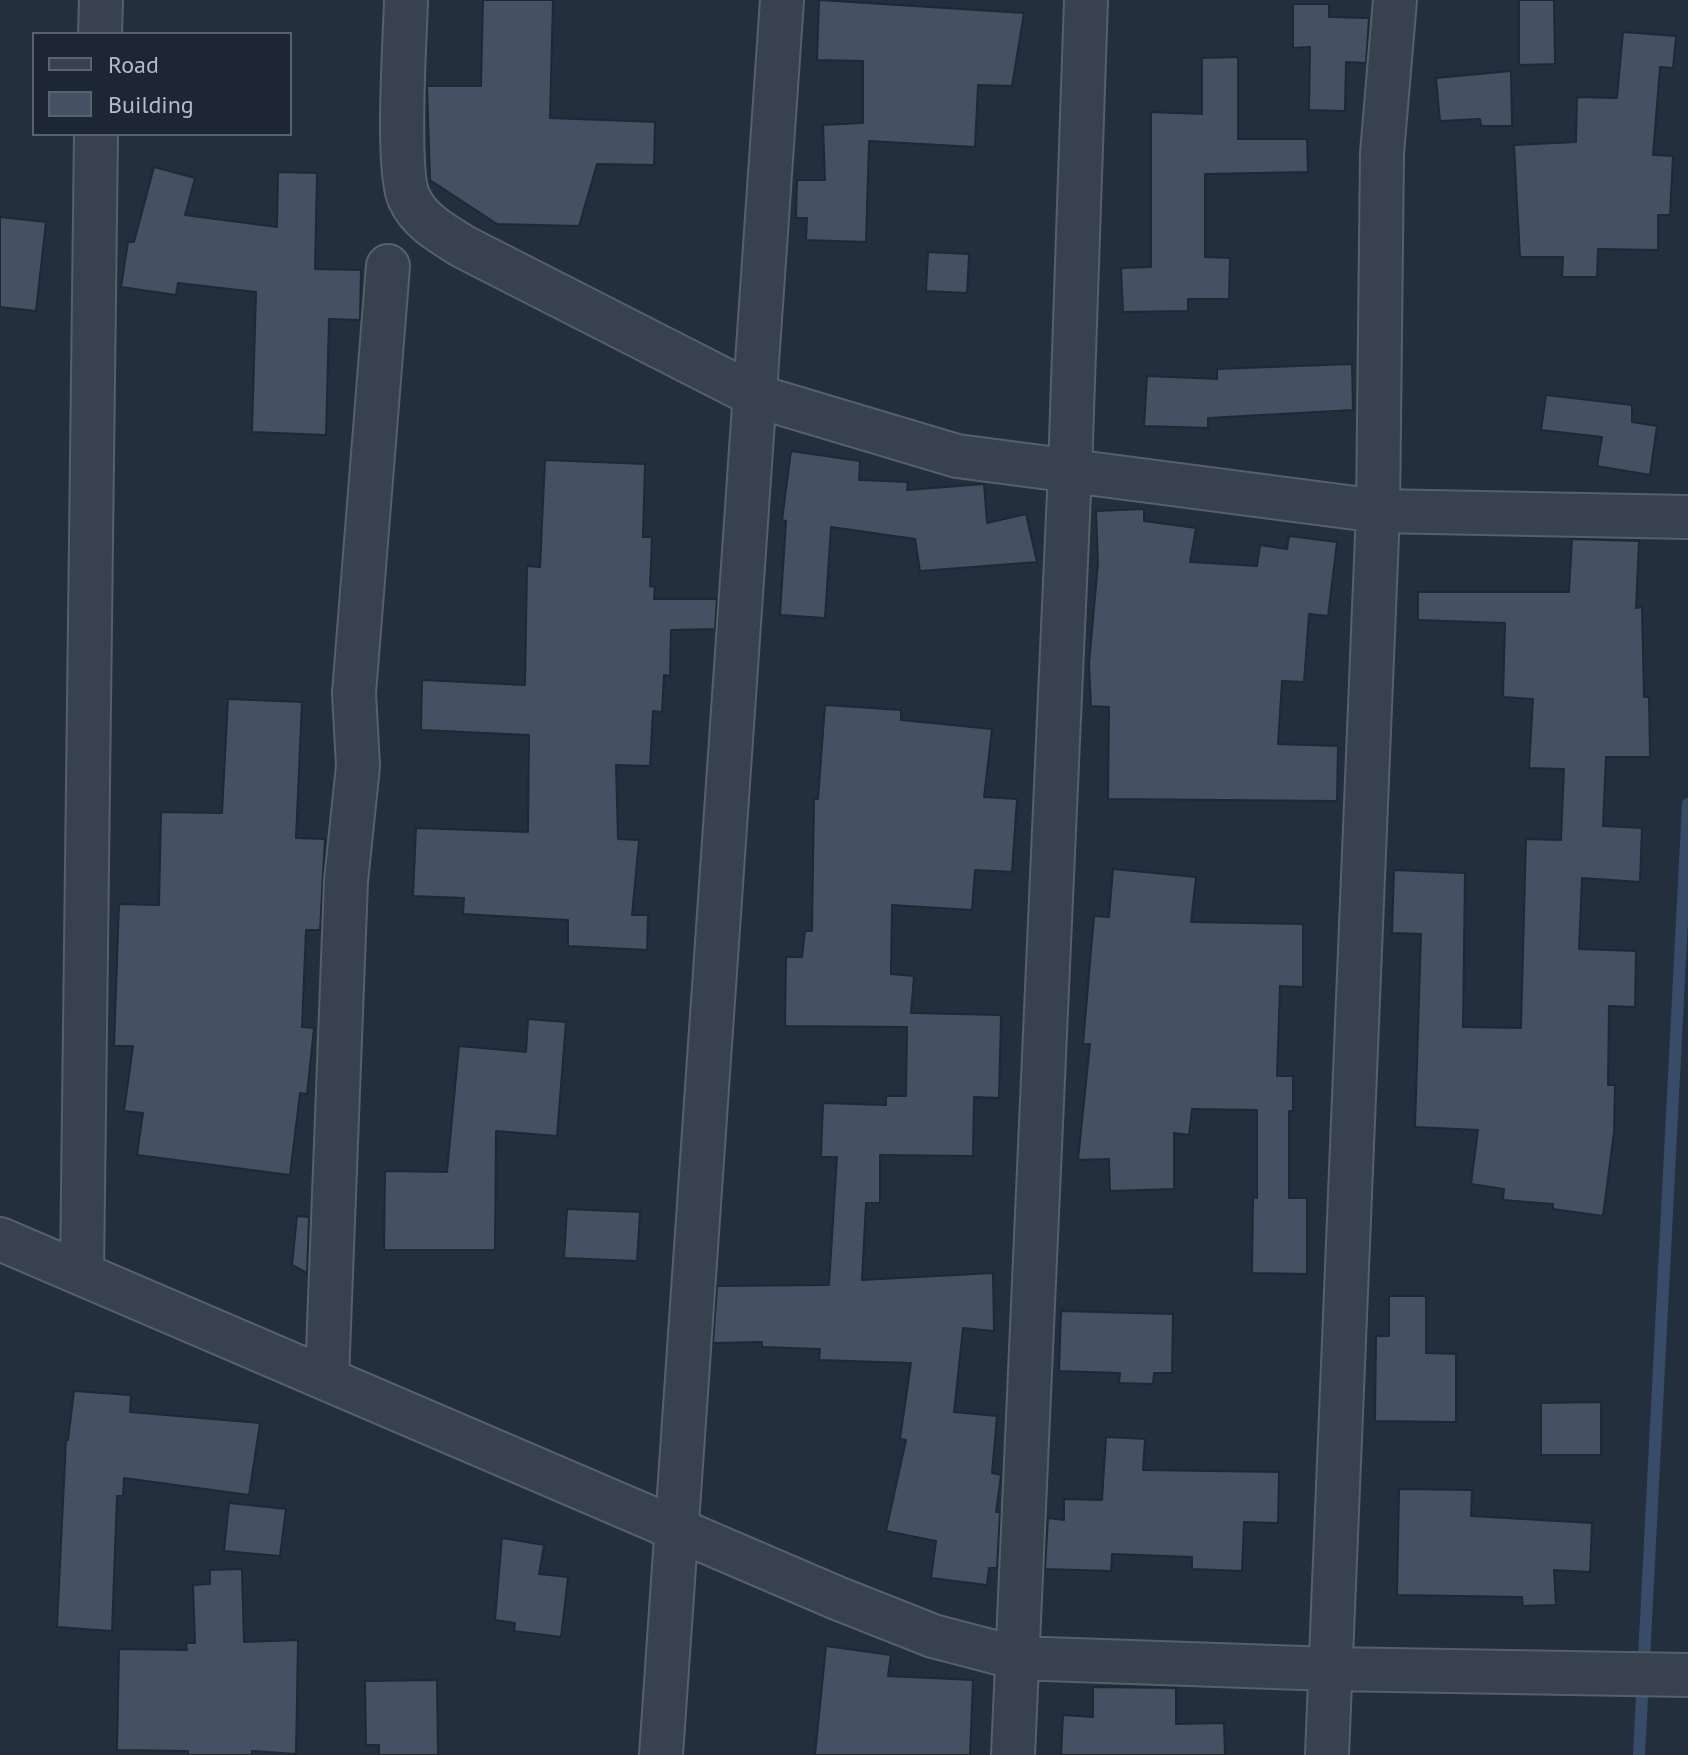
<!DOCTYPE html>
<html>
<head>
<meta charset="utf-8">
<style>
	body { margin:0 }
	#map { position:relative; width:1688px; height:1755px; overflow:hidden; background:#242f3e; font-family:"PT Sans",sans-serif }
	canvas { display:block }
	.legend { position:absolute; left:32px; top:32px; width:260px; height:104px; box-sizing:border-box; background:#1d2633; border:2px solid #59626f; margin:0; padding:10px 14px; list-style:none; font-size:24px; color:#b4bcc9 }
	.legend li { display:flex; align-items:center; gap:16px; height:40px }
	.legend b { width:40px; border:2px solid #59626f }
</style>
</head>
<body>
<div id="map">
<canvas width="1688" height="1755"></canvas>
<ul class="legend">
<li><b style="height:10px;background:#38414e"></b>Road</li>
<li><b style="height:22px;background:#455162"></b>Building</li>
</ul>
</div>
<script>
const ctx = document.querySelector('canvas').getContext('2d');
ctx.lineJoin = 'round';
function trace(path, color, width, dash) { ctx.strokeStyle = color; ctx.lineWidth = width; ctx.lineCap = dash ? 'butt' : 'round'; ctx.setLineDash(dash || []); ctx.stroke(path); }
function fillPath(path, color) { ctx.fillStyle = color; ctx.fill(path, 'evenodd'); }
trace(new Path2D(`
	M1639,1755l49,-951`), '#394c67', 12);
const building = new Path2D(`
	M483,0h70l-3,118 105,4 -1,43 -57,-1 -18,62 -82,-2 -67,-44 -3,-94h54z
	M819,0l205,13 -12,73 -34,-1 -3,62 -106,-6 -3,101 -60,-2 1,-22h-11l1,-38h28l-2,-55 40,-2v-62l-46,-1z
	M1519,0h35l1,64 -36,1z
	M1293,4h36v13l40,1 -3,45 -20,-1 -1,49 -36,-1 1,-63 -17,1z
	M1623,32l53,4 -3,32 -13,-1 -7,88 20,1 -3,59h-12v35l-60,-1 -1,28h-35l1,-20h-43l-6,-112 62,-3 1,-45 40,1z
	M1238,57v82h69l1,33 -103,2v83l25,1 -1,41h-41v12l-65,1 -2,-44 30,-1v-155l51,2v-56z
	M1511,71l1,55h-31l-1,-7 -40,2 -4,-43z
	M154,167l41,11 -10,37 92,12 1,-55 39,1 -2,96 46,1 -1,50 -31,-1 -3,116 -74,-3 4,-140 -78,-9 -2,12 -55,-8 7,-45h6z
	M0,217l46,5 -10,89 -36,-4z
	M928,252l41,2 -2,39 -41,-2z
	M1352,364l1,46 -145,8v10l-64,-2 3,-50 70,3v-10z
	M1546,395l86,10v17l25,4 -7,49 -53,-9 5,-29 -61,-7z
	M791,451l69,10 -1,19 49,2 -1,8 77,-6 3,39 39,-9 11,48 -117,9 -5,-32 -84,-12 -6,91 -45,-3 6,-94 -4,-1z
	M545,460l100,4 -2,73h9l-2,49 5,1 -1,12h63l-2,30 -44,1 -1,46 -6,-1 -2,37 -9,-1 -3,55 -34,-1 2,74 21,1 -7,75h16l-1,35 -79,-4v-26l-105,-6 1,-16 -51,-2 3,-68 112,4 1,-97 -108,-5 1,-50 103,5 2,-119 13,1z
	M1144,509v12l52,7 -6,34 67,4 3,-21 27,4 2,-13 48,6 -9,74 -19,-2 -5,68 -22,-1 -4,63 60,2 -1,55 -229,-2 1,-92 -18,-1 -2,-42 9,-101 -2,-52z
	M1572,539l67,2 -3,67 6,-1 2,90h5l1,60h-44l-3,69 39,2 -2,54 -58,-4 -3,71 57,2 -1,56 -26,-1 -1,79h7l-1,47 -11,84 -50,-7v-5l-50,-4 1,-11 -33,-5 7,-54 -63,-3 6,-193 -29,-1 2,-63 71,3 -2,154 58,1 5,-189 35,1 3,-71 -35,-1 4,-69 -30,-2 2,-74 -87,-3v-28h151z
	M228,699l74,3 -6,136 29,1 -5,91h-14l-4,97 12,1 -7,66 -7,-1 -10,82 -153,-20 6,-42 -19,-2 9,-65h-19l5,-142 40,1 2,-93 61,1z
	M825,705l76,5v10l91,9 -8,68 33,2 -5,73 -37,-2 -3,40 -80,-5 -1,69 23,2 -3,37 90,2 -2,83 -25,-1 -1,59 -93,-1v48h-14l-4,77 131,-7 1,58 -31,-3 -9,84 43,4 -5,57 9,2 -5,37h4l-3,56h-8l-2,17 -56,-7 5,-37 -50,-10 20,-91 -6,-1 11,-76 -92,-3 1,-11 -58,-2v-5l-49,1 4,-57 112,-1 8,-128h-16l2,-54 63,2v-9h20l1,-69 -122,-1 1,-69h16l3,-26h7l2,-132h4z
	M1113,869l83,8 -5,45 112,2v63l-23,-1 -3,90h16v35h-4v87h18v76l-55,-1 1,-76 4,1v-88l-65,-1 -3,26 -15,-2v56l-64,2 -1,-32 -31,1 12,-116h-7l11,-128 15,1z
	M528,1019l38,3 -9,114 -61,-5 -1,119h-111l1,-79 62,1 12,-126 67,6z
	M567,1209l73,3 -3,49 -73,-3z
	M297,1216l12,1 -2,56 -15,-8z
	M1389,1296h37v57l30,1v68l-81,-1 1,-85h13z
	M1061,1311l112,3 -1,59h-18l-1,11 -34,-1 1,-10 -61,-2z
	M74,1391l57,4 -1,17 130,11 -11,72 -125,-17 -1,18h-6l-5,135 -55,-4 9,-187h2z
	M1601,1402v53h-60v-52z
	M1106,1437l39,2 -2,31 136,2 -1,51 -34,-1 -2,49 -50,-2v-12l-80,-3 -1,17 -66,-2 3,-51 16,2v-21l38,1z
	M1399,1489l73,1 -1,26 121,7 -2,49 -36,-2 2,35 -33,1 -1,-9 -125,-2z
	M229,1503l57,6 -6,47 -56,-5z
	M502,1538l42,7 -5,29 29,3 -7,60 -47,-6 1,-8 -20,-3z
	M242,1569l2,73 54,-2 -2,114 -44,-3v4h-64v-4l-71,-1 2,-101 68,1 -1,-7h9l-2,-58 17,-1v-14z
	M826,1646l65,9 -3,21 85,4 -3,75h-155z
	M437,1680l1,75h-59v-10h-13l-1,-64z
	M1093,1687l83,1v36l48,-1 1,32h-164l2,-40 30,2z`);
fillPath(building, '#455162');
trace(building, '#1f2835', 2);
const minor = new Path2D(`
	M406,0c-1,39 -10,170 3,198 11,24 34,36 55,49l292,149 201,60 421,55 310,6
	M100,34l1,-34
	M0,1239l837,359 96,38 84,22 314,11 357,6
	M82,1271l14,-1137
	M327,1378l19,-497 12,-115 -4,-73 34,-427
	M661,1755l121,-1755
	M1013,1755l57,-1285 16,-470
	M1327,1755l51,-1244 4,-358 13,-153`);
trace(minor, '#565f6c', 46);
trace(minor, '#38414e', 42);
</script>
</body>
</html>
